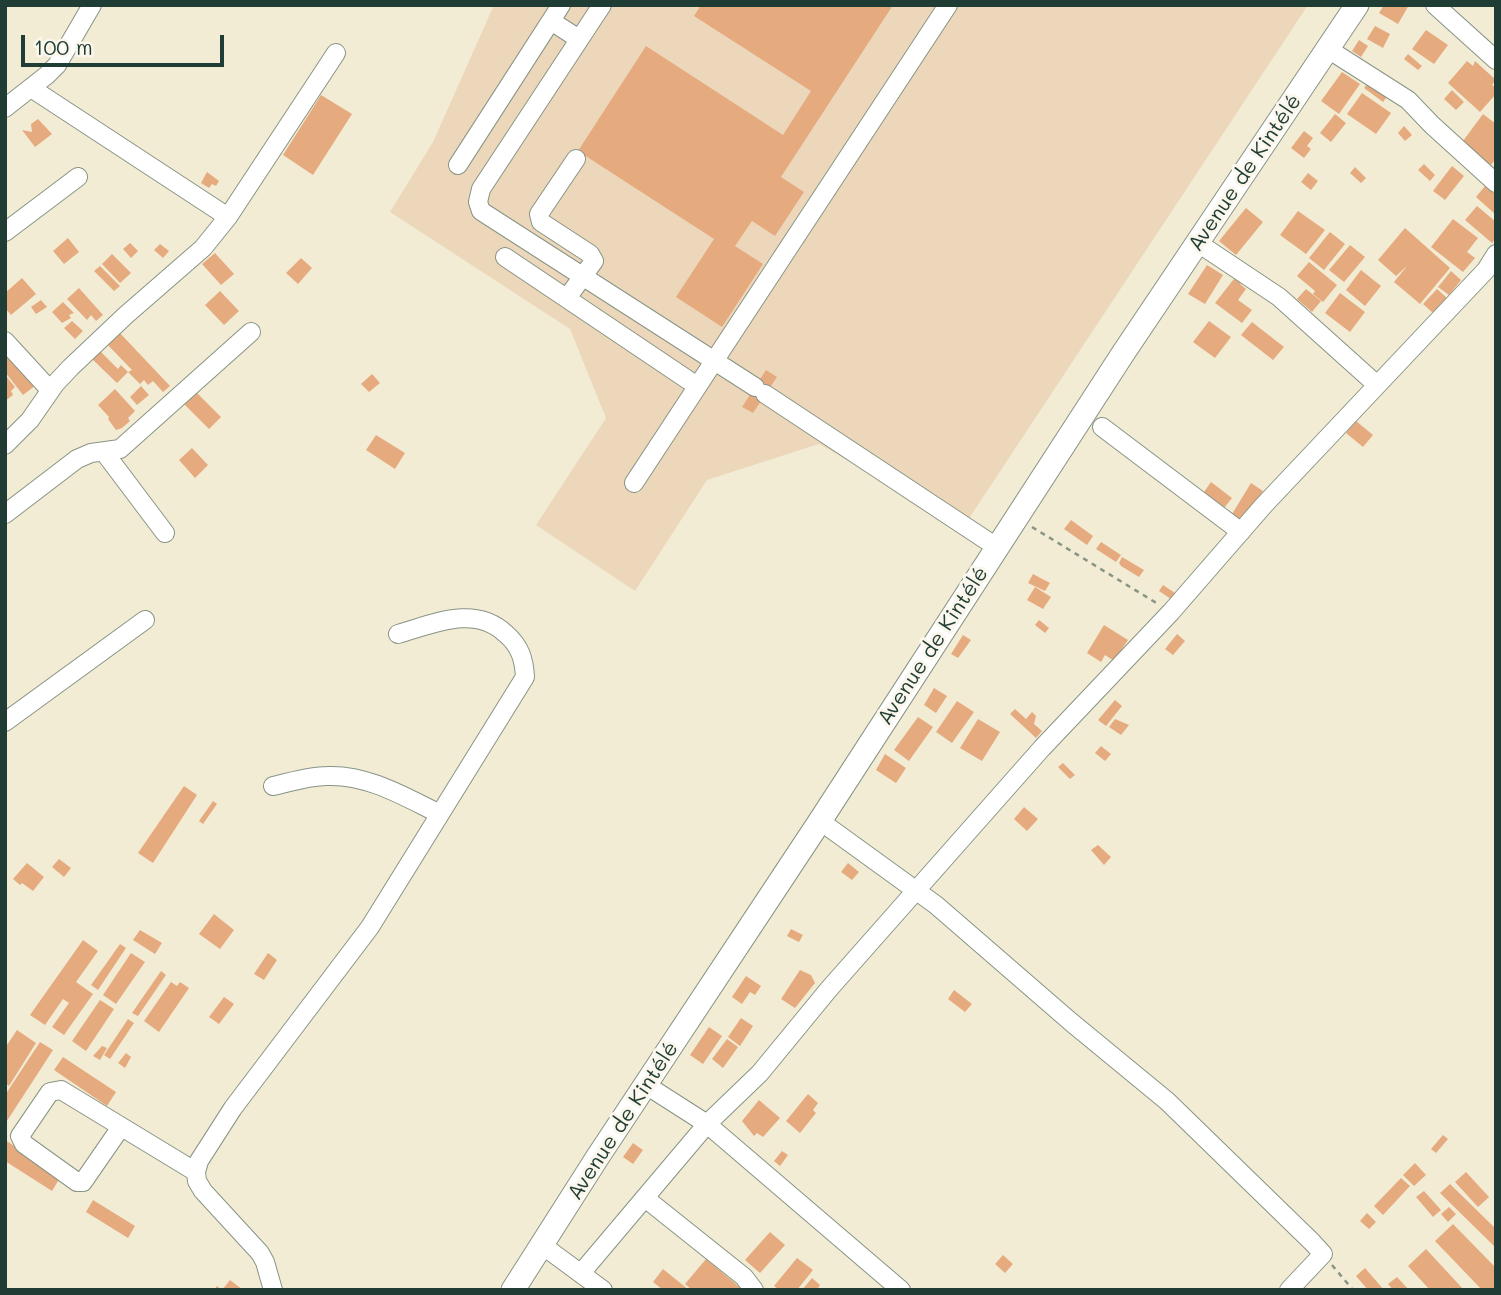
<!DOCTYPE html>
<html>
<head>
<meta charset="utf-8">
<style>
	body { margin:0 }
	#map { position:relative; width:1501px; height:1295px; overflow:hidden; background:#f2ecd5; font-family:Mali,sans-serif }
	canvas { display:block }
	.frame { position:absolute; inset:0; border:7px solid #1f3d34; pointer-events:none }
	.scale { position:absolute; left:21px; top:35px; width:203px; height:32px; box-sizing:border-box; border:4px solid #1f3d34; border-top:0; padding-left:9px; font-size:21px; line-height:24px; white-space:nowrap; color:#1f3d34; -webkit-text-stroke:5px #fbf7ec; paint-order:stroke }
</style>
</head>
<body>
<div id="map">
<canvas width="1501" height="1295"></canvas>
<div class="frame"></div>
<div class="scale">100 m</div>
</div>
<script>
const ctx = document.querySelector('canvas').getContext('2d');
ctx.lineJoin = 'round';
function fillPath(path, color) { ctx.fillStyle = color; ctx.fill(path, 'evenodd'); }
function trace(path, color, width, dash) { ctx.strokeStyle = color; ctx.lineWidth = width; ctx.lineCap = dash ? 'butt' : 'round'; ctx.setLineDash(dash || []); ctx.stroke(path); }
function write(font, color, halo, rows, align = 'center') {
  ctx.font = font + ' Mali,sans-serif'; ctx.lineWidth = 6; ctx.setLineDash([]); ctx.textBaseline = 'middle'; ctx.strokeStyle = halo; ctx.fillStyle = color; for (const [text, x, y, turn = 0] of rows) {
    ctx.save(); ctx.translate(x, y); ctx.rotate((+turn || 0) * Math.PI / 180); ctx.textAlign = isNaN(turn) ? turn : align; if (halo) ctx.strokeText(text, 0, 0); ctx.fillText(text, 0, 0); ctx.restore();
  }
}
fillPath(new Path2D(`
	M494,5h814l-344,521 -145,-82 -112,36 -72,111 -99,-66 70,-107 -36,-89 -180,-117 43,-70z`), '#edd7bb');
fillPath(new Path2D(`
	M701,5h192l-112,172 23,15 -29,44 -23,-15 -17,25 28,18 -41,63 -46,-30 38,-58 -136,-88 68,-105 137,89 28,-44 -117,-75z
	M1384,5h25l-11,19 -19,-11z
	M1375,26l15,8 -7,14 -16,-9z
	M1426,30l22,15 -14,19 -22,-15z
	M1359,40l9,6 -7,11 -9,-6z
	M1408,54l14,12 -4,4 -14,-11z
	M1467,61l6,5 2,-5 21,19 -4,5 4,3v6l-16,18 -32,-29z
	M1342,72l18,12 -21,30 -18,-13z
	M1371,79l18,15 -6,8 -19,-14z
	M1452,90l12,12 -8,8 -12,-11z
	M1362,93l29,20 -15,21 -29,-20z
	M321,95l31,19 -39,61 -30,-20z
	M1335,114l11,9 -15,19 -11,-9z
	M1483,114l13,10v35l-7,8 -29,-22z
	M38,119l14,15 -17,13 -13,-17 10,2 -1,-8z
	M1404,126l8,9 -7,6 -7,-8z
	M1304,131l9,7 -6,8 4,3 -7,9 -13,-10z
	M1424,164l11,11 -5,6 -12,-11z
	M1452,166l12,10 -19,24 -12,-9z
	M1355,167l11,11 -5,5 -11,-10z
	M207,172l12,9 -3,5 -4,-2 -3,4 -8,-5z
	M1308,173l10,8 -7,9 -10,-8z
	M1485,186l11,9v20l-20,-18z
	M1477,206l19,16v16l-4,5 -27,-23z
	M1246,208l17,14 -27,33 -17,-14z
	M1298,211l27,19 -19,24 -26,-19z
	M1453,219l25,19 -11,14 8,6 -12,14 -32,-25z
	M1405,228l45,40 -30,36 -26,-22 13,-16 -11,10 -18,-16z
	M1330,232l15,12 -21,26 -15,-12z
	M68,238l11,14 -15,12 -11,-13z
	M130,243l8,8 -7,7 -8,-9z
	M160,244l9,7 -6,7 -9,-8z
	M1350,245l15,12 -21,25 -15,-12z
	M215,253l19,21 -13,11 -19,-21z
	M112,254l19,19 -11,10 -18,-19z
	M301,258l11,10 -14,16 -12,-11z
	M1309,262l28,23 -14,17 -10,-8 2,-3 -18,-15z
	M1207,265l16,10 -18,29 -17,-10z
	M100,266l20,20 -6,5 -20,-20z
	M1361,270l20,16 -16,20 -19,-16z
	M1451,271l10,9 -12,15 -11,-8z
	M1237,275l7,5 -4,4 6,5 -8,11 14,10 -10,13 -27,-20z
	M22,278l14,16 -25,21 -6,-7v-15z
	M79,288l24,27 -7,6 -5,-6 -4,5 -20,-21z
	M1306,289l15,12 -9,11 -15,-13z
	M1437,289l10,9 -14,15 -10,-9z
	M220,291l19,20 -15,14 -19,-20z
	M1340,293l25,19 -15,20 -25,-19z
	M41,300l6,7 -11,7 -5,-7z
	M63,302l11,11 -5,2 2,3 -9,5 -10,-11z
	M72,321l11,10 -8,8 -11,-11z
	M1209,321l22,16 -16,21 -22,-16z
	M1252,322l32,25 -11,13 -32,-25z
	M117,330l53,56 -7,6 -10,-11 -5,4 -4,-5 -4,4 -12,-12 -11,11 -26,-25 8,-8 19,19 3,-4 7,7 4,-2 -27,-28z
	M12,354l24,31 -13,10 -18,-23v-13z
	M766,370l11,7 -24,36 -11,-6z
	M372,374l8,9 -11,9 -8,-8z
	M5,375l10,12 -4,4 2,4 -8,6z
	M141,386l8,9 -12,10 -7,-8z
	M115,389l20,22 -7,7 2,3 -8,7 -6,2 -8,-11 1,-2 -11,-12z
	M195,391l26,26 -12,12 -26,-26z
	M1356,421l17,14 -10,12 -17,-14z
	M376,435l29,18 -10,16 -29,-19z
	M192,448l16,17 -13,13 -16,-18z
	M1211,482l21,16 -8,10 -20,-16z
	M1251,483l12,8 -20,30 -11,-7z
	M1071,520l22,16 -6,9 -23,-16z
	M1101,542l20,13 -5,7 -20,-13z
	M1122,557l22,13 -5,7 -18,-11 -2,-3z
	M1033,574l17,9 -5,8 -17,-8z
	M1163,585l18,12 -4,6 -18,-12z
	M1035,587l16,10 -8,12 -16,-9z
	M1039,620l10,8 -4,5 -10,-8z
	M1104,625l24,15 -14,21 -9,-6 -4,7 -14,-9z
	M1177,634l8,7 -12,14 -8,-6z
	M963,635l8,5 -13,18 -7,-4z
	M934,688l13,8 -11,17 -12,-8z
	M1115,700l7,6 -16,20 -8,-6z
	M957,701l17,11 -22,31 -16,-11z
	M1015,709l11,10 6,-7 4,4 -2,8 8,7 -6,7 -26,-24z
	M918,717l15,10 -24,34 -15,-11z
	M978,719l22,13 -18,29 -22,-13z
	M1115,719l14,6 -8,10 -12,-8z
	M1101,746l10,8 -6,7 -10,-8z
	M885,754l21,14 -10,15 -20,-13z
	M1063,763l12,12 -5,4 -12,-12z
	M184,786l13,9 -44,68 -15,-10z
	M213,801l4,3 -14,20 -4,-3z
	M1024,807l14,12 -11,12 -13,-12z
	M1098,845l13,12 -7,8 -13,-15z
	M59,859l12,9 -7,9 -12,-10z
	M27,863l17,14 -11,14 -11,-8 -2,2 -7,-6z
	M848,863l11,9 -7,8 -11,-8z
	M214,914l20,16 -14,19 -21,-15z
	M791,929l12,6 -4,7 -12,-6z
	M140,930l22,13 -7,11 -22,-14z
	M83,940l15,11 -22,31 17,12 -29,41 -12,-8 17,-24 -6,-4 -18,26 -15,-10z
	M120,944l6,4 -28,42 -7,-5z
	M131,953l14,9 -29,42 -13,-9z
	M268,953l9,7 -13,20 -10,-6z
	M800,970l11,5 4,8 -20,25 -14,-9z
	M161,971l5,4 -28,41 -6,-3z
	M746,976l15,10 -6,9 -5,-3 -8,12 -10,-7z
	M171,982l6,4 3,-4 9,6 -30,44 -15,-11z
	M954,990l18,14 -7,8 -17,-13z
	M224,997l10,7 -15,20 -10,-7z
	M100,1000l14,9 -28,42 -14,-10z
	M741,1018l12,8 -13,20 -12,-9z
	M128,1019l6,4 -24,36 -6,-4z
	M709,1027l13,9 -19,28 -13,-9z
	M17,1030l19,13 -27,43 -4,-3v-35z
	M727,1039l11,8 -15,21 -11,-9z
	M40,1042l13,8 -48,74v-29z
	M102,1046l5,2 -7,12 -7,-4z
	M126,1053l5,4 -6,11 -7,-5z
	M63,1057l53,35 -9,14 -53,-36z
	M808,1094l10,9 -5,7 3,3 -16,20 -14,-12z
	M759,1100l21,18 -17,19 -6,-4 -3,3 -12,-15z
	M1443,1135l5,4 -12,14 -5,-4z
	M5,1140l56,36 -9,15 -47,-30z
	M633,1143l10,7 -10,14 -10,-7z
	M782,1151l6,4 -8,11 -6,-5z
	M1415,1163l11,12 -12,11 -11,-11z
	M1466,1172l23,25 -11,10 -23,-25z
	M1401,1178l9,8 -27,29 -9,-9z
	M1450,1184l46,45v19l-56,-55z
	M1424,1191l17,19 -8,7 -17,-20z
	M93,1200l42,26 -7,12 -42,-26z
	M1449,1207l7,7 -8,8 -7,-8z
	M1367,1213l9,9 -7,7 -9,-8z
	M1453,1224l43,44v22h-14l-47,-49z
	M770,1232l15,13 -25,28 -15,-13z
	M1426,1249l38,41h-34l-22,-24z
	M1003,1255l10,9 -8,9 -10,-9z
	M797,1258l16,12 -16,20h-18l-5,-4z
	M706,1259l37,31h-51l-7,-6z
	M1365,1268l19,22h-16l-12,-14z
	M663,1269l26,21h-26l-10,-8z
	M1397,1277l12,13h-16l-5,-6z
	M812,1278l8,7 -3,5h-15z
	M230,1280l13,10h-29l3,-4 5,4z`), '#e6aa7f');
const minor = new Path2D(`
	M602,5l-121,184 -3,13 3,9 274,176
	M1435,5l61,55
	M551,21l28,18
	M1328,49l80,51 24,25 64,58
	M31,88l197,129
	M5,108l42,-33 10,-10 35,-60
	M458,165l103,-160
	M5,232l73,-55
	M1198,243l81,54 98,88
	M505,257l192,129
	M567,298l27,-37 -4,-7 -49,-32 -2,-8 37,-55
	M5,341l45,49
	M765,394l233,154
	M1102,427l139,105
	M5,445l25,-25 25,-36 16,-17 55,-52 77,-67 25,-31 108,-164
	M104,452l61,81
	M634,483l314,-478
	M5,514l72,-55 14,-6 29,-4 131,-117
	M5,722l140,-102
	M273,786c18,-4 36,-10 54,-10 40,-2 78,21 113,38
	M820,821l116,84 135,117 96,79 145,141 11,12 -34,36
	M646,1085l61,39 53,-51 69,-84 213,-241 129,-136 93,-107 222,-235 10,-16
	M121,1127l-38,55h-6l-53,-38 -4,-8 30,-44 11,-2 135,82
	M645,1198l99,79 10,13
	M542,1245l61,45
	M582,1272l125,-148 194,166
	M273,1290l-8,-28 -5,-9 -57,-62 -6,-10 -1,-9 3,-11 34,-53 137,-181 155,-250c-1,-18 -5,-31 -19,-43 -31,-30 -73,-10 -108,0`);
const major = new Path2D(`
	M513,1290l84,-132 223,-337 304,-469 233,-347`);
trace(minor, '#889484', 20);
trace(major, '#889484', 25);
trace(new Path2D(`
	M1032,527l126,77
	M1332,1265l21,25`), '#889484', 2.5, [5, 5]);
trace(minor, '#fff', 18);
trace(major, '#fff', 23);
write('21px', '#1f3d34', '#fbf7ec', [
	["Avenue de Kintélé",1245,173,-56],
	["Avenue de Kintélé",933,646,-57],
	["Avenue de Kintélé",623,1121,-57]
]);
</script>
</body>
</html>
